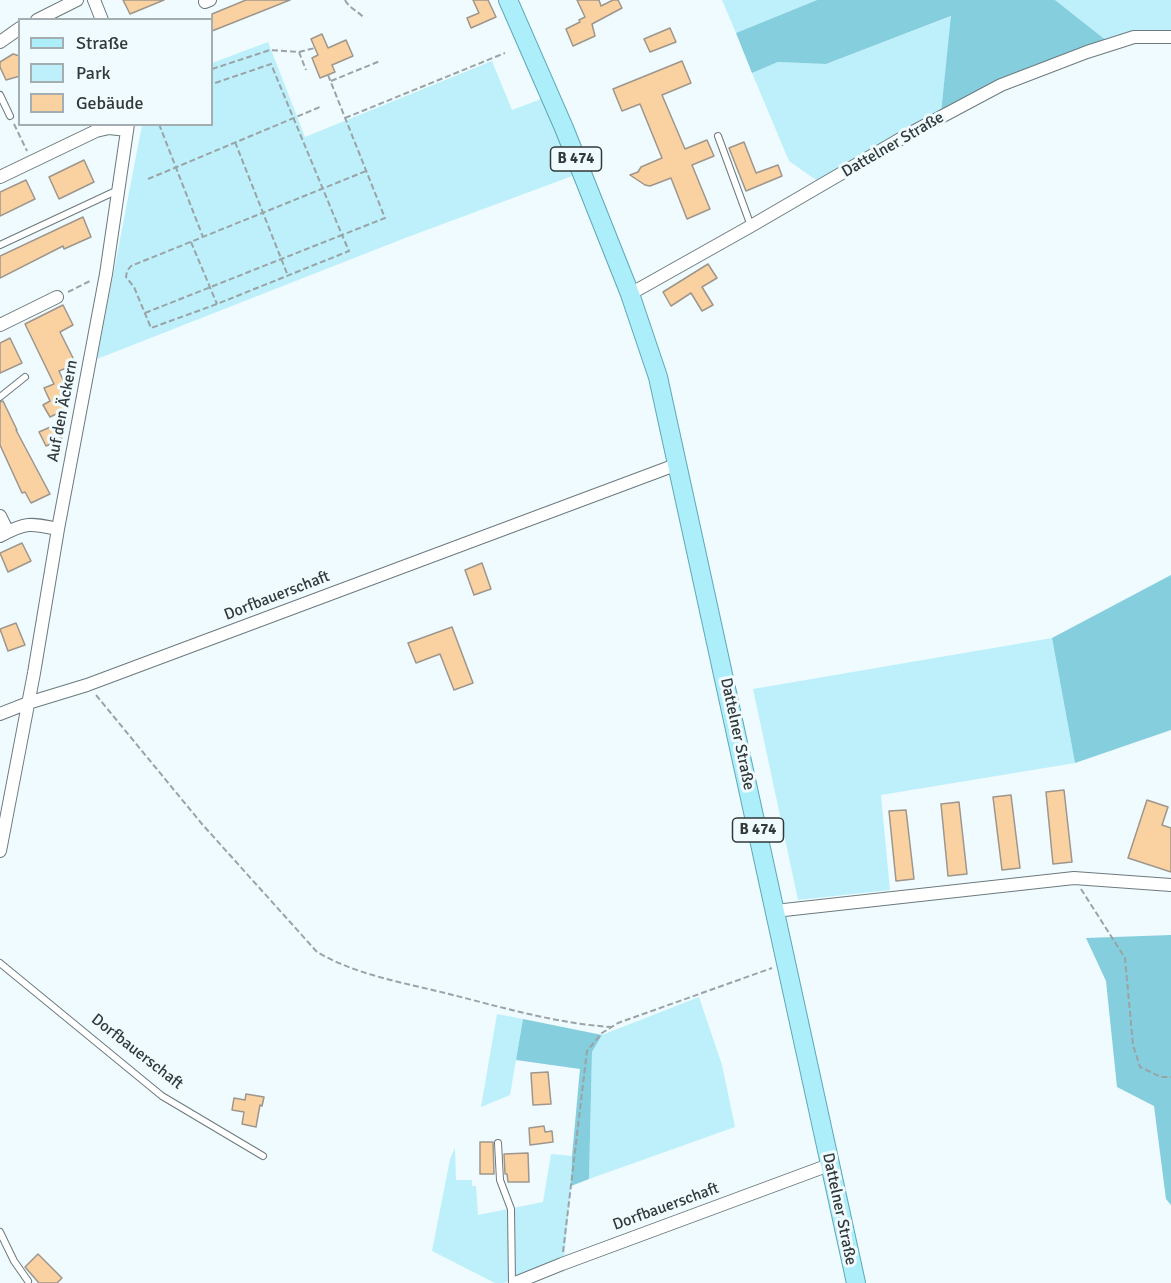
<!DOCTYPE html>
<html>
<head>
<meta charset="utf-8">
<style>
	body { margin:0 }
	#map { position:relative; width:1171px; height:1283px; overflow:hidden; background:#effbfe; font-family:Signika,sans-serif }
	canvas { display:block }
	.legend { position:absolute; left:18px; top:18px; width:195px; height:108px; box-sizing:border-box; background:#effbfe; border:2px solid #a4adb0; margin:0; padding:8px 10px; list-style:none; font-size:18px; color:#33393a }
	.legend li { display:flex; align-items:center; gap:12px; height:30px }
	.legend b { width:30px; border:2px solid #a4adb0 }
</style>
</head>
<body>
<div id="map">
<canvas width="1171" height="1283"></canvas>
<ul class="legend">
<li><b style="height:8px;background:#adeefb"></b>Straße</li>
<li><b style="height:16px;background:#bdf0fb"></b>Park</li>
<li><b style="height:16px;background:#fad2a2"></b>Gebäude</li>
</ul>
</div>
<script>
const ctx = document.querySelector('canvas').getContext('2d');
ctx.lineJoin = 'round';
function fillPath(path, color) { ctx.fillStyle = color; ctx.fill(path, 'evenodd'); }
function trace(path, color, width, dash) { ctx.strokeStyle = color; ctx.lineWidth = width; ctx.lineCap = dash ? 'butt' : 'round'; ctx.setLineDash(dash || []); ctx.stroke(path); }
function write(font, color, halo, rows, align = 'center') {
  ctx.font = font + ' Signika,sans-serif'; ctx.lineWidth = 6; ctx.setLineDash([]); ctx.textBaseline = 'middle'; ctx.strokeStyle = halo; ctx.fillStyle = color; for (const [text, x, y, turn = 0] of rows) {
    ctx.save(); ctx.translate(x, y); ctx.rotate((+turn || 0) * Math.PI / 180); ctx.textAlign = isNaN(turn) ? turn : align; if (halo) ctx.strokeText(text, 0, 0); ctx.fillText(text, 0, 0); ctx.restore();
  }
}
fillPath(new Path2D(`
	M722,0h95l-81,33z
	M1055,0h116v33l-64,8z
	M952,16l-11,97 -122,69 -30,-21 -37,-88 26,-11 48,2z
	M268,42l37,95 187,-76 20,49 32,-12 31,77 -170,63 -308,121 45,-234 70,-1v-61z
	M1052,638l23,125 -194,32 9,95 -92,10 -45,-211z
	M699,997l23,68 13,62 -146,52 3,-127 10,-17z
	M497,1014l26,5 -13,76 -29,12z
	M455,1148l1,32h16v6h4l2,29 65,-13 8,-48 21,2 -1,30 -7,73 -60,24h-9l-63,-32 18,-92z`), '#bdf0fb');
fillPath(new Path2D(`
	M817,0h238l52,41 -166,72 10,-97 -125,48 -48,-2 -26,11 -16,-40z
	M1171,575v155l-96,33 -23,-125z
	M1171,935v270l-5,-6 -12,-93 -37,-19 -11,-106 -20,-43z
	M523,1019l79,16 -10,17 -3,127 -18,7 1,-30 8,-87 -64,-9z`), '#84cedd');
const building = new Path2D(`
	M123,0h41l-34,14z
	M246,0h44l-78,31v-17z
	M473,0h15l8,17 -25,11 -4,-10 12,-5z
	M577,0h22l2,6 12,-6h5l4,8 -30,16 3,12 -22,10 -7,-17 14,-7 -1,-2 6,-3z
	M670,28l6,14 -26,10 -6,-13z
	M322,34l6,14 18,-8 7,16 -21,9 3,7 -15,6 -8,-20 6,-3 -7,-16z
	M13,54l7,2v20l-14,4 -6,-13v-5z
	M682,61l9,22 -29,12 23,54 22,-9 7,16 -22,9 18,44 -23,10 -16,-41 -21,8 -5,-1 -15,-10 8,-3 3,-5 21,-9 -22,-54 -18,7 -9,-22z
	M744,142l12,31 22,-8 4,11 -36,15 -17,-43z
	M84,160l10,22 -35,17 -10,-22z
	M26,180l9,19 -35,17v-24z
	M83,217l8,20 -27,12 -1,-3 -63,32v-22z
	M708,264l9,14 -15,9 11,18 -11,6 -11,-18 -20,13 -8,-14z
	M63,305l10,20 -13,7 16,32 -17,7 10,22 -6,2 6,13 -19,9 -7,-12 7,-4 -6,-13 10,-4 -29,-60z
	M10,338l12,25 -22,10v-30z
	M3,401l14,29h-1l34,64 -19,9 -6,-11 -3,1 -22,-48v-43z
	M55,425l7,14 -16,7 -7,-14z
	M22,543l9,18 -23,11 -8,-19z
	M482,563l9,26 -17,6 -9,-25z
	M16,623l9,22 -17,6 -8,-22z
	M452,627l21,56 -19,7 -14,-36 -24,9 -8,-20z
	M1064,790l8,72 -19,2 -7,-72z
	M1011,795l9,73 -18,2 -9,-73z
	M1147,800l21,7 -6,18 9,3v44l-43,-14z
	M959,802l8,72 -19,2 -7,-72z
	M906,810l8,69 -18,2 -7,-70z
	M548,1072l3,32 -18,1 -2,-32z
	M246,1094l18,3 -2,9 -2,-1 -4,22 -14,-3 2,-12 -12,-2 2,-12 11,2z
	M544,1126l1,6 7,-1 1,11 -23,3 -1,-17z
	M480,1142h13l1,32h-14z
	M528,1153l1,29h-21l-1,-8h-2l-1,-20z
	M38,1254l24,24 -5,5h-18l-14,-16z`);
fillPath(building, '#fad2a2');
trace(building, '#9e968c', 1.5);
const service = new Path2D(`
	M0,95l10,21
	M718,136l33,90
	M0,245l118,-55
	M0,397l25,-20
	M0,963l162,133 101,60
	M498,1143l2,37 11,29 1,74
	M0,1232l14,29 14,20`);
const minor = new Path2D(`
	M94,0l8,20
	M205,2l5,-2
	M37,20l40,-20
	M0,42l20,-14
	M0,177l96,-46 13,-3 18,2
	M630,294l121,-68 158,-92 92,-49 86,-33 47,-15h37
	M0,325l57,-28
	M0,516l8,16
	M0,536c26,-14 30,-13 58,-7
	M0,714l28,-11 59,-18 591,-221
	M0,851l34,-178 24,-144 48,-255 22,-150
	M775,911l299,-33 97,7
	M515,1283l47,-19 267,-99`);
const primary = new Path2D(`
	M508,0l56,128 66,166 28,83 198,906`);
trace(service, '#6d7a7d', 8);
trace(minor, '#6d7a7d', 14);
trace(primary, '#5fa8b6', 20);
trace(new Path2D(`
	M345,0c4,8 13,11 19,18
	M299,52l16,-4
	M212,69l58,-19 29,2 7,18
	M328,75l57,143 -43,17 7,16 -132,53 -66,24 -17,-41 -8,-10 1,-6 4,-5 235,-95
	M331,81l49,-20
	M345,118l160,-65
	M14,124l13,27
	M159,124l44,113
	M235,142l53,134
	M148,179l172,-72
	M191,242l26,62
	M68,292l24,-12
	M145,313l197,-78 -71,-171 -59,20
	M96,695l106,129 115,128c39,23 88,31 132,42 52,13 109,30 163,33
	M1081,889l44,69 8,87 7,22 21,10h10
	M563,1252l24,-201 15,-18 16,-10 154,-55`), '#9aa3a5', 2, [6, 3]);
trace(service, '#fff', 6);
trace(minor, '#fff', 12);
trace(primary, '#adeefb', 18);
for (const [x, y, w] of [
	[576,159,51],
	[758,830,51]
]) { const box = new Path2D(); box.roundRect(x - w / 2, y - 12, w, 24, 4.5); ctx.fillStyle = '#effbfe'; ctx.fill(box); trace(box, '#33393a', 1.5); }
write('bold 15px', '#33393a', null, [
	["B 474",576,159],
	["B 474",758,830]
]);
write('16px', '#33393a', '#effbfe', [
	["Dattelner Straße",893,145,-30],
	["Auf den Äckern",63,411,-79],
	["Dorfbauerschaft",277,596,-21],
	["Dattelner Straße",737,734,78],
	["Dorfbauerschaft",137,1052,38],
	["Dorfbauerschaft",666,1207,-20],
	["Dattelner Straße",839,1209,78]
]);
</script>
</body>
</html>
